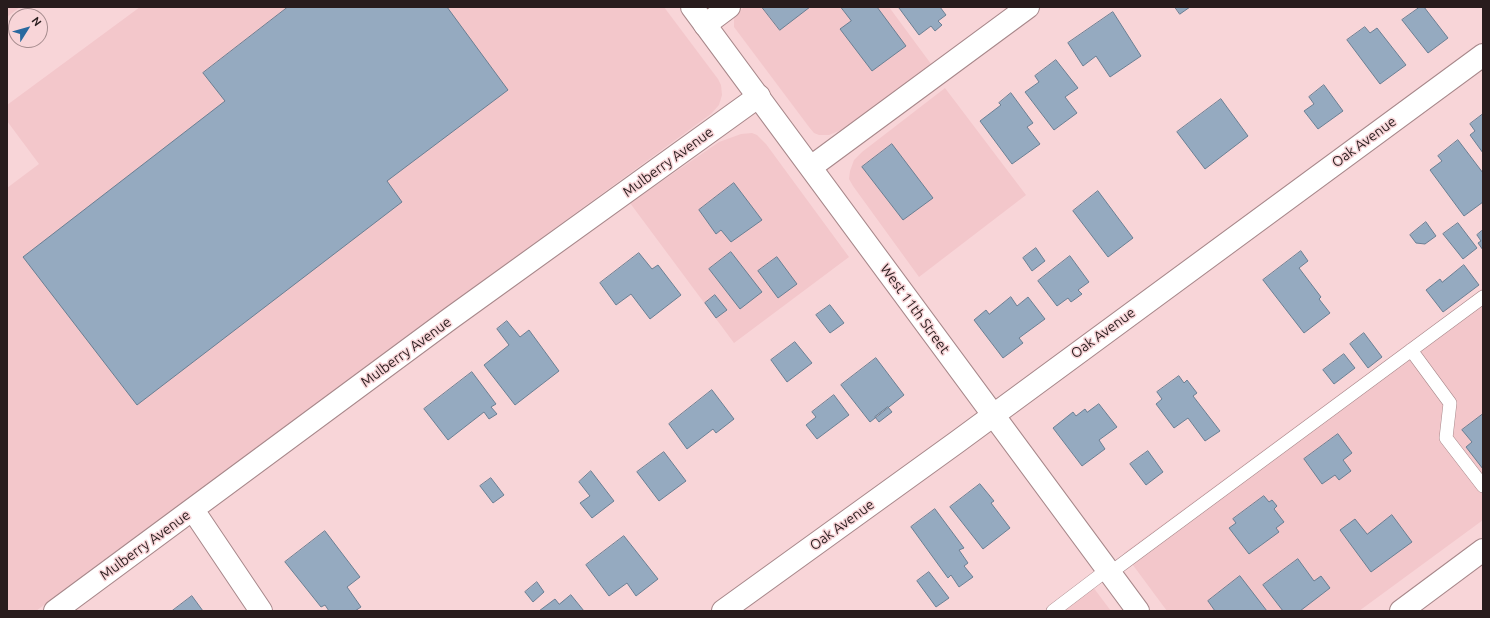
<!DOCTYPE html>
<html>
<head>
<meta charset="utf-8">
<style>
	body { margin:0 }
	#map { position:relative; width:1490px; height:618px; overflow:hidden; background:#f8d5d8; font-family:Ubuntu,sans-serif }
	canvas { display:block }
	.frame { position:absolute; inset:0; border:8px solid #281c1d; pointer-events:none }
	.north { position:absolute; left:8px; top:8px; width:40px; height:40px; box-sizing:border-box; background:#f8d5d8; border:1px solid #a58b8d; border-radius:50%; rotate:53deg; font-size:11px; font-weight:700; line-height:16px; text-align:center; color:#281c1d }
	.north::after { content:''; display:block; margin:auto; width:14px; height:18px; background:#29699f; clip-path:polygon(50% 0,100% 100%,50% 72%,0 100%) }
</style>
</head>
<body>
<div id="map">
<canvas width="1490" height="618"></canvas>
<div class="frame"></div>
<div class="north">N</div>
</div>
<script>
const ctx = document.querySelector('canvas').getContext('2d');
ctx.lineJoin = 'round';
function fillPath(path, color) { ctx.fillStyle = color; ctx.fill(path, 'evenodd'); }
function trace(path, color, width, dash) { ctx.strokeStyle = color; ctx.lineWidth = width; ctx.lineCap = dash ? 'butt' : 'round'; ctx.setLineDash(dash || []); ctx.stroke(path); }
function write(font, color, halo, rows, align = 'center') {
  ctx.font = font + ' Ubuntu,sans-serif'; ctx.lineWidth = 3; ctx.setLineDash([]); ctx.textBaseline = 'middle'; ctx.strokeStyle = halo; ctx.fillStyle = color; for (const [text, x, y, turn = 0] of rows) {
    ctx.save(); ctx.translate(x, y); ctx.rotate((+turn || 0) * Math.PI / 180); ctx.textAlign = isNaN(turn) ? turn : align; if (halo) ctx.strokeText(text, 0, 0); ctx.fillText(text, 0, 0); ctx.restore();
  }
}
fillPath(new Path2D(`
	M7,7h13l-13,10z
	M140,7h524l54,72 3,6 1,10 -3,10 -8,9 -301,220 -374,277h-29v-423l32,-24 -32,-43v-16z
	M744,7h145l45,61 -53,40 -40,22 -12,5h-10l-5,-2 -5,-6 -75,-100v-10z
	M945,88l81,107 -107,82 -66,-91 -4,-7 1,-8 4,-11 8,-8z
	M752,133l5,2 9,9 83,113 -115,86 -104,-140 89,-61 22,-8z
	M1483,288v232l-124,91h-192l-43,-58z
	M1087,579l24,32h-67z`), '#f3c7cb');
const building = new Path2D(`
	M288,7h159l61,83 -121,91 15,21 -265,203 -114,-148 202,-156 -22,-28z
	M762,7h48l-30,23z
	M841,7h36l29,39 -34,25 -32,-42 11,-8z
	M900,7h40l6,8 -8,6 4,4 -7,6 -4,-5 -12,9 -20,-27z
	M1175,7h15l-10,7z
	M1420,7h4l24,31 -20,15 -26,-33z
	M1113,12l28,44 -31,21 -14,-21 -13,10 -15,-23z
	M1365,27l5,6 7,-5 29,37 -26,19 -33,-44z
	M1056,60l22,28 -13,9 12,16 -23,17 -29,-38 14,-10 -4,-6z
	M1324,85l19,26 -25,18 -14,-18 10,-7 -5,-7z
	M1011,93l22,30 -6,4 13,17 -28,20 -32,-43 21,-16 -2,-2z
	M1221,99l27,37 -43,33 -28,-37z
	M1483,114v39l-13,-18 5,-4 -5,-7z
	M1458,140l25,33v29l-19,14 -34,-46 12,-9 -4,-5z
	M892,144l41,54 -30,22 -41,-53z
	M734,183l28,37 -31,22 -10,-12 -5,4 -17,-24z
	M1098,191l35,47 -25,19 -35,-46z
	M1426,222l10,14 -11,8 -9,-1 -6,-8z
	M1458,223l19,25 -14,11 -20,-25z
	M1483,230v20l-5,-7 3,-2 -4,-6z
	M1036,248l9,13 -13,10 -9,-13z
	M1301,251l7,10 -9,7 22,29 -2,2 11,14 -26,20 -41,-53z
	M731,252l31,40 -22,17 -31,-40z
	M639,253l13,16 6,-4 23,30 -31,24 -19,-25 -15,11 -16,-22z
	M1070,256l19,26 -11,8 4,4 -11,8 -3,-4 -11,8 -19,-25z
	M777,257l20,27 -19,14 -20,-27z
	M1464,265l15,20 -36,27 -17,-22 14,-11 2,3z
	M715,295l12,15 -11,8 -11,-15z
	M1011,297l6,9 11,-9 17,22 -26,19 4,5 -20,15 -29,-38 12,-10 3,4z
	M830,305l14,18 -14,10 -14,-18z
	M507,321l13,16 9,-7 30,41 -44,34 -31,-40 25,-20 -12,-16z
	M1364,333l18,24 -14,11 -18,-24z
	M795,342l17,21 -25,19 -16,-22z
	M1344,354l11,14 -21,16 -11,-14z
	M876,358l28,37 -34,27 -29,-37z
	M472,372l24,32 -5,3 6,7 -8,5 -5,-7 -36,28 -24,-31z
	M1179,376l5,7 3,-3 10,13 -4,3 27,35 -15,10 -17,-23 -14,10 -18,-24 6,-5 -5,-7z
	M712,390l22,29 -18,14 -3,-4 -26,20 -18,-25z
	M834,395l15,20 -32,24 -11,-14 10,-8 -4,-5z
	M1099,404l18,23 -18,13 6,9 -23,17 -29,-38 20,-16 3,4 9,-7 2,3z
	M888,407l4,5 -13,10 -4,-5z
	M1483,414v55l-17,-22 6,-5 -10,-12z
	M1338,434l14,19 -9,7 8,11 -12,9 -4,-5 -13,9 -18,-25z
	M1148,451l15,21 -17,13 -16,-21z
	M664,452l22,29 -27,20 -22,-29z
	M591,471l23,30 -22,17 -12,-15 10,-7 -11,-14z
	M491,478l13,17 -11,8 -13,-17z
	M980,484l14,17 -3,2 19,25 -27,21 -33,-42z
	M1264,496l5,6 3,-2 5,6 -3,3 10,13 -8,6 3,4 -30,22 -20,-26 7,-5 -3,-4z
	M935,509l29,39 -5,2 9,13 -4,3 9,11 -14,10 -8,-12 -3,3 -37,-51z
	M1392,515l20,27 -41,30 -31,-42 15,-11 12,15z
	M325,531l35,46 -13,10 14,20 -6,4h-26l-4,-6 -4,2 -36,-45z
	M624,536l34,43 -22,17 -9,-13 -18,13 -23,-31z
	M1298,559l16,22 7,-5 9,12 -30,23h-17l-20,-26z
	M929,572l20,26 -13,9 -19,-26z
	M1240,576l27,35h-52l-7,-10z
	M537,582l7,10 -11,10 -8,-10z
	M571,595l13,16h-45l16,-12 4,5z
	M192,596l11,15h-31z`);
fillPath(building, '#95aac0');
trace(building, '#6a7f93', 1);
const lane = new Path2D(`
	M1411,350l39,53 -4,35 37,48
	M1110,573l373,-276
	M1053,611l54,-41`);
const street = new Path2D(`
	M705,25l24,-18
	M811,167l217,-160
	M193,510l68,101
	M55,611l396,-293 308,-222
	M723,611l234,-169 526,-387`);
const secondary = new Path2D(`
	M692,7l446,604
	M1401,611l82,-61`);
trace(lane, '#a7878a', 14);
trace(street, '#a7878a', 24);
trace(secondary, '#a7878a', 24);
trace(lane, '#fff', 13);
trace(street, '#fff', 22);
trace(secondary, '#fff', 22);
write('14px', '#281c1d', '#f8d5d8', [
	["Oak Avenue",1364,142,-36],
	["Mulberry Avenue",668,162,-36],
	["West 11th Street",915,309,54],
	["Oak Avenue",1103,333,-36],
	["Mulberry Avenue",406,352,-36],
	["Oak Avenue",842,525,-36],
	["Mulberry Avenue",145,545,-36]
]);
</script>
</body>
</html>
